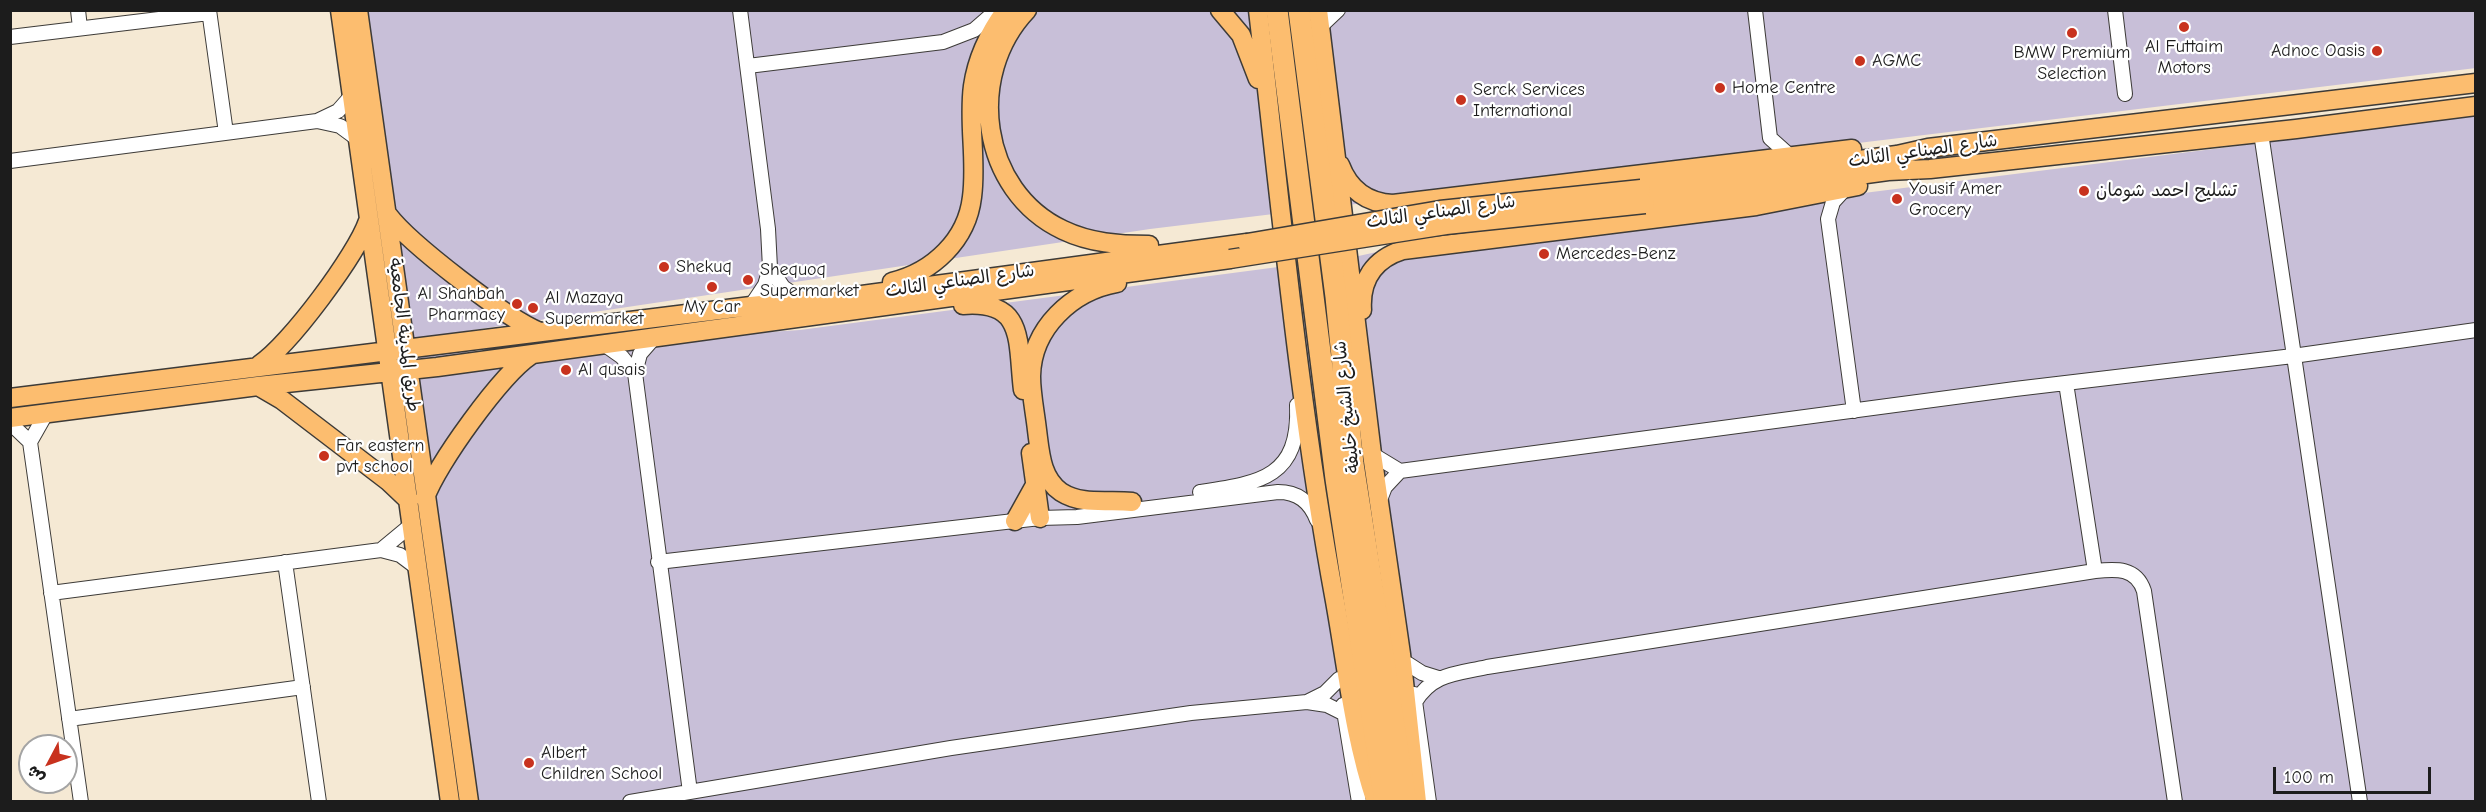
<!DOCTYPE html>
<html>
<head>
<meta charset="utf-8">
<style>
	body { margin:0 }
	#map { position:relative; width:2486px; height:812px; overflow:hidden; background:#f5e9d4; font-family:"Comic Neue","Playpen Sans Arabic",sans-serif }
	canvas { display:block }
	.frame { position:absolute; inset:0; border:12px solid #1c1c1c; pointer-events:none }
	.north { position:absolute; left:18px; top:734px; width:60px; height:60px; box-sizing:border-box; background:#fff; border:2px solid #a4a4a4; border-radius:50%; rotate:229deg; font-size:16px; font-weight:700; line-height:24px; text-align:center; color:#1c1c1c }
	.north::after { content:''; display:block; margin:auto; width:21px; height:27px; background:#c8321e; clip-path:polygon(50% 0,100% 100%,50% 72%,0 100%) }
	.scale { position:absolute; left:2273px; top:767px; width:158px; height:27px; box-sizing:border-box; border:3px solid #1c1c1c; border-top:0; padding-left:8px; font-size:18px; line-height:21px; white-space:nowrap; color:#1c1c1c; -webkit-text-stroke:4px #fff; paint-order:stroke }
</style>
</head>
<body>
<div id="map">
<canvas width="2486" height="812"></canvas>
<div class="frame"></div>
<div class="north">ش</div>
<div class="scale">100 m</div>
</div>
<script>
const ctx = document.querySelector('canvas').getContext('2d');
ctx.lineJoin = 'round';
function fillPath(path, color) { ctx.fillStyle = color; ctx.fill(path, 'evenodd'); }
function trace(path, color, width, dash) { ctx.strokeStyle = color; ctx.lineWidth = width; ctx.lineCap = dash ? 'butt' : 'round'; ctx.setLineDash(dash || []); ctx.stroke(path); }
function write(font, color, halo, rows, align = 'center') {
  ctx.font = font + ' "Comic Neue","Playpen Sans Arabic",sans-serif'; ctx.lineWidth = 4.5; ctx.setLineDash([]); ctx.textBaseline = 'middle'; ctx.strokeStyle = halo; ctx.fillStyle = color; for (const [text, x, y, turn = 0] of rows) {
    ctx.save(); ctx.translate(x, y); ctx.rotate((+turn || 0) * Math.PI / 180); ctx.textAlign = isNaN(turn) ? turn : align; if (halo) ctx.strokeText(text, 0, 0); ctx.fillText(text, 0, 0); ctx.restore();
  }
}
fillPath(new Path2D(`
	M2475,10l1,58 -1326,161 -737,110 -47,-328z
	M2475,116v685h-2015l-63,-445 403,-26 554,-73 59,-13 435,-49z`), '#c8bfd8');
const minor = new Path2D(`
	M78,10l2,18
	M209,10l17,123
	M740,10l28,219 2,39 -5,17 -14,21
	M1755,10l15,128 19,17
	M2115,10l10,84
	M1320,27l18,-17
	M10,37l199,-24
	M748,66l195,-24 31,-12 23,-20
	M317,121l21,-10 15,-17
	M2261,133l99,669
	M10,161l307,-40 23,5 19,14
	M1845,189l-12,13 -5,17 26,192
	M770,268l13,19 19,13
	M654,338l-14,16 -5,19 55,419
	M605,345l17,12 13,16
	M2066,383l29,188
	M47,412l-17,30 51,360
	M10,423l20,19
	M1372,454l28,17 615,-82 278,-33 183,-26
	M1200,492c60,-9 100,-14 97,-87
	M1380,500l5,-13 15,-16
	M381,550l29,-24
	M285,562l34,240
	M658,562l382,-44 37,-1 201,-25c20,0 32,10 39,28
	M51,593l330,-43 19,5 16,12
	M1408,664l14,9 16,5
	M1414,694l15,108
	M1307,702l18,-9 14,-14
	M1415,702c18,-29 41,-28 72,-35l608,-96c21,-2 41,-4 49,20l31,211
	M1343,705l16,97
	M69,719l234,-32
	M630,802l321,-54 240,-35 116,-11 20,3 18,9`);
const major = new Path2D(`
	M340,10l110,792
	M358,10l111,792
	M1027,10c-62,65 -47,181 36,220 27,13 56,15 86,15
	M1220,10l21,25 17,44
	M1258,10c23,198 41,396 77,591 12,67 19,136 41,201
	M1318,10l54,444 29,200 16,148
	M1340,165c9,24 26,38 53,39l459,-55
	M1641,189l256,-34 31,-7 548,-65
	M1645,204l243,-33 42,-2 366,-40 180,-23
	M388,215c21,28 119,104 152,117
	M892,282c41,-10 75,-42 80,-85 5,-37 -4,-74 1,-111 4,-28 16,-53 33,-76
	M1117,283c-45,8 -85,45 -86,93 0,18 4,36 6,54 3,23 4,48 24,62 22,14 47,7 71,10
	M963,305c63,-5 54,37 60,85
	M1362,310c-2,-30 12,-51 41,-60l353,-44 102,-20
	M259,365c30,-19 98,-111 109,-144
	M258,386l24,14 106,81 19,18
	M10,398l741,-92 111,-11 385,-52
	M10,418l248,-32 179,-19 793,-108
	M1031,453l9,65
	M425,498c12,-34 76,-123 106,-143
	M1015,521l20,-36`);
const highway = new Path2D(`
	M1277,10l59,469 49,323
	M1299,10l37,287 17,167 53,338`);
trace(minor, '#3d3b38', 16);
trace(major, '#3d3b38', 21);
trace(highway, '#3d3b38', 24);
trace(minor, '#fff', 14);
trace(major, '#fcbd6f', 18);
trace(highway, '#fcbd6f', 21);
const majorBridge = new Path2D(`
	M1247,243l193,-33 201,-21
	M1230,259l216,-34 199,-21`);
trace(majorBridge, '#3d3b38', 21, []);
trace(majorBridge, '#fcbd6f', 18);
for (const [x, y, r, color] of [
	[2184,27,6,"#c8321e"],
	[2072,33,6,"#c8321e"],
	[2377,51,6,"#c8321e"],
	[1860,61,6,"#c8321e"],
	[1720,88,6,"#c8321e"],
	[1461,100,6,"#c8321e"],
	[2084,191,6,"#c8321e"],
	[1897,199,6,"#c8321e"],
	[1544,254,6,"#c8321e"],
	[664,267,6,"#c8321e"],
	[748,280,6,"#c8321e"],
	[712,287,6,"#c8321e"],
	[517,304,6,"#c8321e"],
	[533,308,6,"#c8321e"],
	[566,370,6,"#c8321e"],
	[324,456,6,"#c8321e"],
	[529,763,6,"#c8321e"]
]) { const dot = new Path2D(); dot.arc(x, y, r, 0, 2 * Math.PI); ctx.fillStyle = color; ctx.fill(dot); trace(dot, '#fff', 2); }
write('18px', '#1c1c1c', '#fff', [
	["Al Futtaim",2184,47,"center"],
	["Motors",2184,68,"center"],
	["Adnoc Oasis",2365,51,"right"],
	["BMW Premium",2072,53,"center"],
	["Selection",2072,74,"center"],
	["AGMC",1872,61],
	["Home Centre",1732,88],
	["Serck Services",1473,90],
	["International",1473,111],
	["Yousif Amer",1909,189],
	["Grocery",1909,210],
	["تشليح احمد شومان",2096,191],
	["Mercedes-Benz",1556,254],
	["Shekuq",676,267],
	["Shequoq",760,270],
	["Supermarket",760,291],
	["Al Shahbah",505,294,"right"],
	["Pharmacy",505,315,"right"],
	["Al Mazaya",545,298],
	["Supermarket",545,319],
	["My Car",712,307,"center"],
	["Al qusais",578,370],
	["Far eastern",336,446],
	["pvt school",336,467],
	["Albert",541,753],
	["Children School",541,774]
], 'left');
write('18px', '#1c1c1c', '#fff', [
	["شارع الصناعي الثالث",1923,151,-8],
	["شارع الصناعي الثالث",1441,212,-8],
	["شارع الصناعي الثالث",960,281,-8],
	["طريق المدينة الجامعية",404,335,83],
	["شارع الشيخ خليفة",1347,407,-96]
]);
</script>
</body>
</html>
